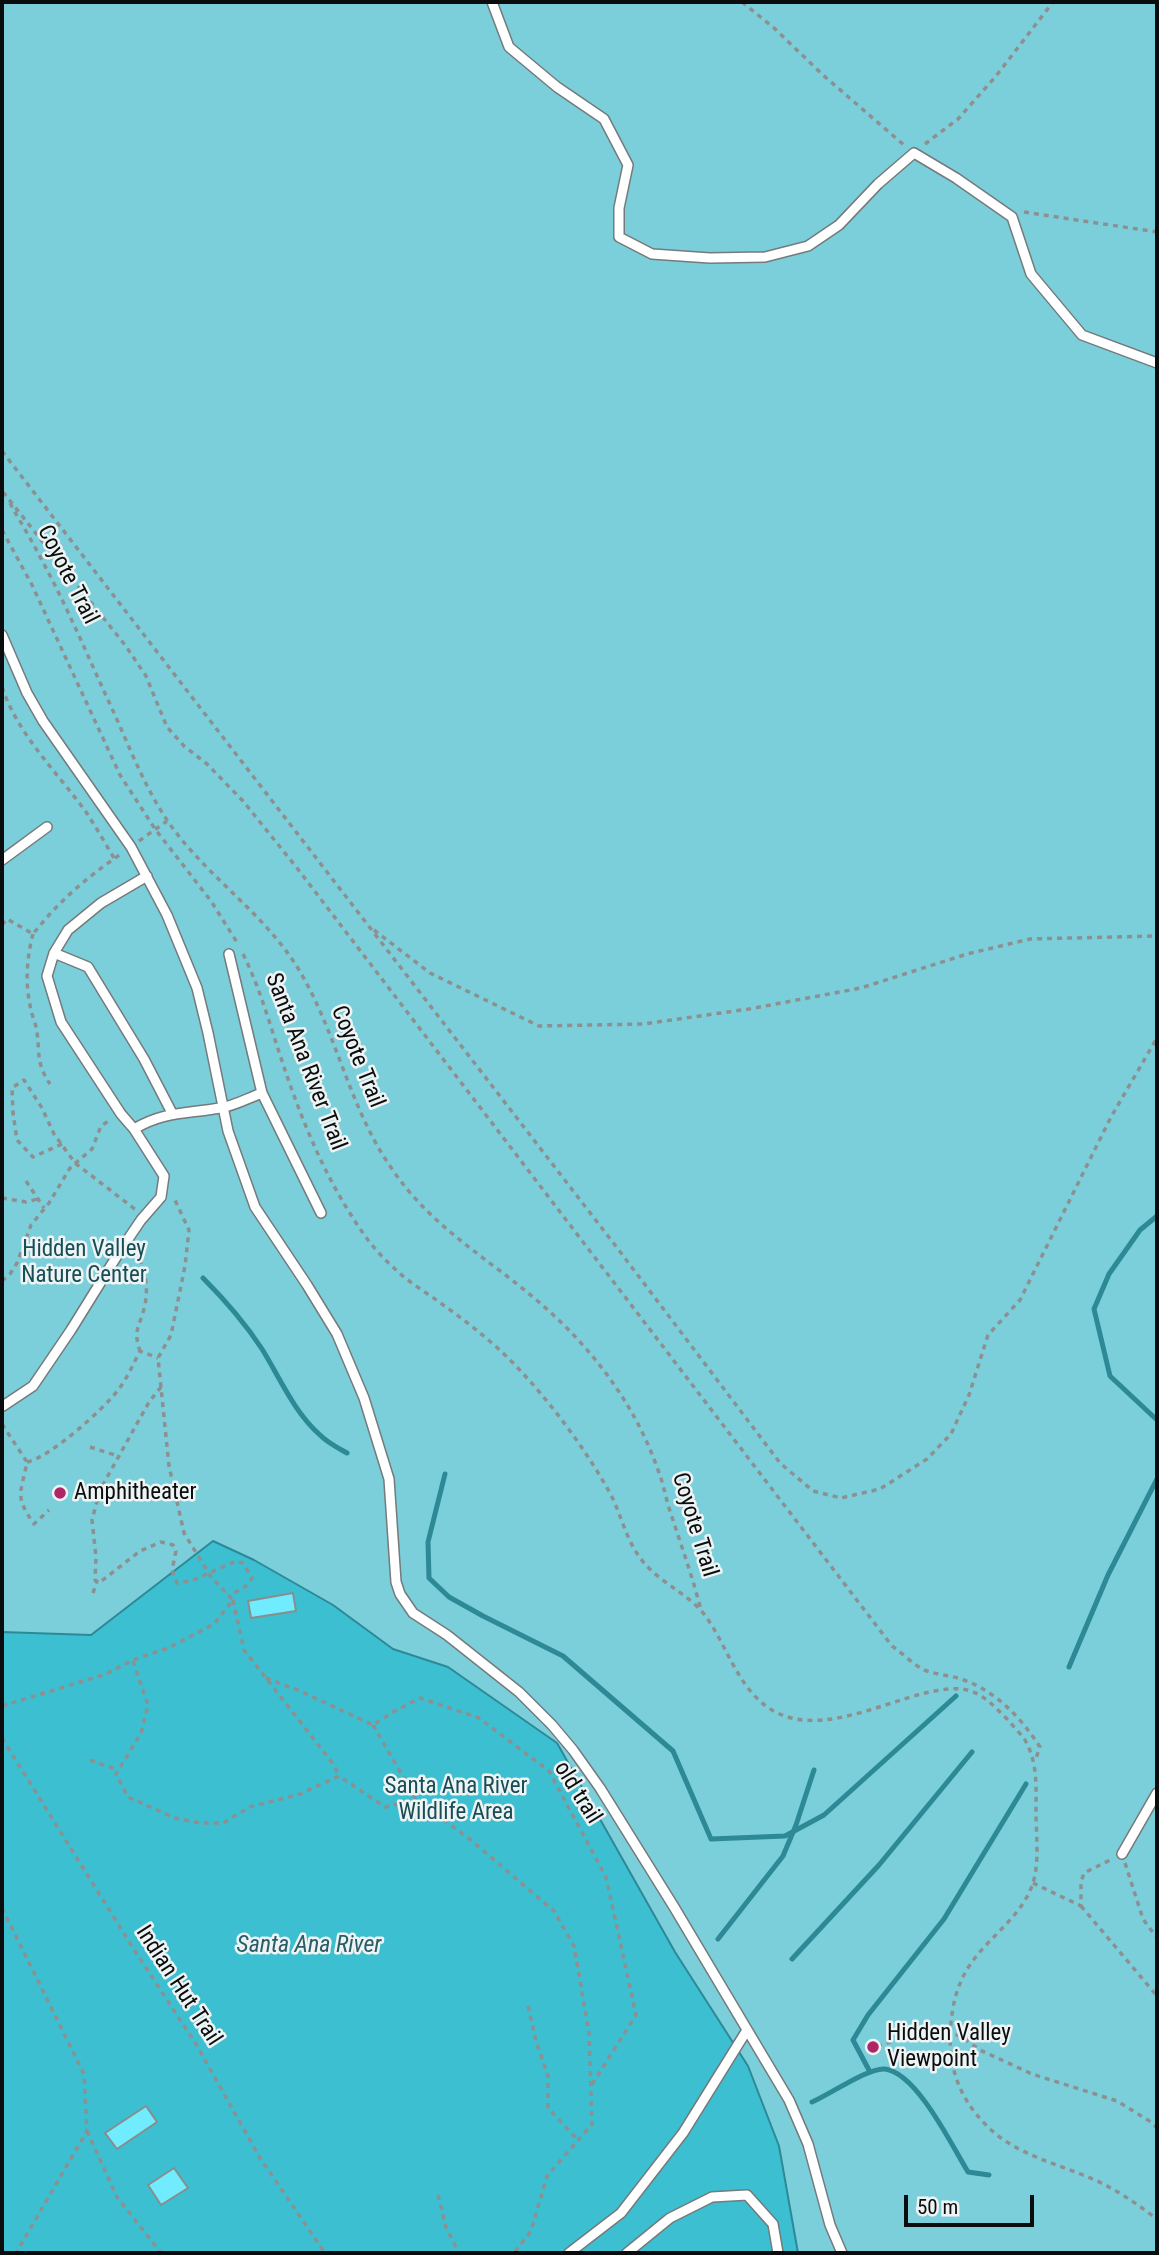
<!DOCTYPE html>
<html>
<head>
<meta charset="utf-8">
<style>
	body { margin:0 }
	#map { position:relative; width:1159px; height:2255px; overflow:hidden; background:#eef3f4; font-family:"Roboto Condensed",sans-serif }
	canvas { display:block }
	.frame { position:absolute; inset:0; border:4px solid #0b0c0d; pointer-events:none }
	.scale { position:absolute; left:904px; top:2195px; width:130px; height:32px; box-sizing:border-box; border:4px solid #0b0c0d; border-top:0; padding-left:9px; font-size:21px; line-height:24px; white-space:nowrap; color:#0b0c0d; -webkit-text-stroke:5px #eef3f4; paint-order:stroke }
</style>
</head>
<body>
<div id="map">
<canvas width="1159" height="2255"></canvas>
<div class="frame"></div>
<div class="scale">50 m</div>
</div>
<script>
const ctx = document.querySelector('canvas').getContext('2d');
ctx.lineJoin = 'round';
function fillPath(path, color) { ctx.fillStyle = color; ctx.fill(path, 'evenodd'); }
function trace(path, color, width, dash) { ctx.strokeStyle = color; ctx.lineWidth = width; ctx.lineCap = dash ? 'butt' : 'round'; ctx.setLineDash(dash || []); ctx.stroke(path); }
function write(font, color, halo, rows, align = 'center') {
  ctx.font = font + ' "Roboto Condensed",sans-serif'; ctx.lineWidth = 5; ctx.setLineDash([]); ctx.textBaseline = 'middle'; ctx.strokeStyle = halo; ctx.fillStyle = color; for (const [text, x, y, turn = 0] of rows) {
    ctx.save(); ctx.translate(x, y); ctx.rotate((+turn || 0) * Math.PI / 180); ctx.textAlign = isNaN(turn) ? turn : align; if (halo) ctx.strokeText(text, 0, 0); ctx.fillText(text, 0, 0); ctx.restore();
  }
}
fillPath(new Path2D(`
	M2,2h1155v2251h-1155z`), '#7bcfdb');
const water = new Path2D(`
	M213,1541l41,19 79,45 60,44 55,18 109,76 118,209 73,114 31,80 19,107h-796v-621l89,3z`);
fillPath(water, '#3cbfd1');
trace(water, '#2d8996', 2);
trace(new Path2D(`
	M1157,1216l-17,14 -31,44 -15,35 16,67 47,44
	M203,1278c22,22 42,45 59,71 18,29 32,63 58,86 8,8 18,13 27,18
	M445,1474l-17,68 1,36 20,19 34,19 80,40 110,95 38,88 74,-3 39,-21 132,-119
	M1069,1667l39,-92 49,-96
	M718,1939l65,-83 13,-31 18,-55
	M792,1959l87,-94 93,-113
	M870,2072l-17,-32 15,-25 76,-96 82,-135
	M812,2102c17,-7 57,-35 73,-33 32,4 67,77 83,103l21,3`), '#2d8996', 5);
const building = new Path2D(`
	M293,1593l3,18 -45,7 -3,-17z
	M146,2106l11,16 -40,27 -12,-16z
	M174,2168l14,20 -27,17 -13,-20z`);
fillPath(building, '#71ecfe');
trace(building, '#888d8d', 2);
const service = new Path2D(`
	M492,2l17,45 48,40 47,32 24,46 -9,43v29l33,17 58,4 55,-1 43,-11 31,-21 39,-41 36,-31 42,25 56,39 19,57 51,61 75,28
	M2,635l25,58 16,28 88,126 36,68 30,73 11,45 20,98 27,76 52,78 30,49 27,64 25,81 7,103 4,12 13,19 34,22 72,57 33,33 21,25 27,38 74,119 115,193 19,44 22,81 12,28
	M2,860l45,-33
	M54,953l34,14 56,92 28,54
	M229,954l33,139
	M134,1129l-13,-15 -60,-92 -14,-46 7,-23 14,-23 33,-27 46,-27
	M3,1406l30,-20 38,-56 49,-79 21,-31 20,-23 3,-21 -30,-47c30,-18 53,-15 86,-21 14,-2 28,-10 42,-15l59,120
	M1122,1854l35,-61
	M569,2253l52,-40 62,-80 64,-103
	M627,2253l43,-35 42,-21 35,-2 26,29 5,29`);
trace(service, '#757a7b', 12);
trace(new Path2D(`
	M742,2l32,26 49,47 82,71
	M925,144l33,-25 38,-43 57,-74
	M1024,212l133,20
	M2,451l616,798 162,214 33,28 28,7 39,-9 47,-30 24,-25 18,-39 19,-60 32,-35 91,-183 46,-79
	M3,492l122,153 21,31 21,51 17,19 23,18 36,37 54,67 595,778c10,7 20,17 30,23 13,6 29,6 42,11 33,12 57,38 76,67l-5,14
	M10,503c9,17 20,34 29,52 26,47 47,97 69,145 19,40 34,83 59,120 37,55 97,92 132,150 38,63 50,138 93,199 41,60 95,88 148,134 52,45 95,101 118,167 5,12 7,25 11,38 11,34 23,67 32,102
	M2,530l30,55 88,190 35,54 56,72 27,43
	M2,687c16,48 55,85 84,125 10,15 19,31 28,46
	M139,841l28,-20
	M2,925l5,-6 26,15c27,-34 53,-56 88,-80
	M374,930l56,43 109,53 104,-2 106,-15 112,-21 106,-34 63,-15 127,-3
	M33,934c-6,22 -8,48 -3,71 1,9 6,18 7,27 3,23 -1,31 13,52
	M243,954c18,36 28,75 41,113 17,51 39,105 69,151 11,18 25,36 41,50 15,15 35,26 52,39 25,18 49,37 70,59 36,38 68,81 94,127 11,21 16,47 31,66 17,23 45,33 63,55 22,29 32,70 62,92 45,34 110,-1 159,-13 15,-3 31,-7 46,-2 14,5 25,17 36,28 6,7 13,14 18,21 13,23 11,47 11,72 0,23 4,52 -4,74 -14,36 -49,54 -67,87 -6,11 -10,23 -12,35 -8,46 0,85 35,119 28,28 71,37 107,53 22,10 42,24 62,39
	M62,1144l-29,13 -16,-17 -4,-27 -1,-25 12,-8 18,28 12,26 21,29 61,47
	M26,1181l18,27
	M2,1198l24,4 12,-3
	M132,1254l5,1c9,16 12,35 7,54 -5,18 -11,22 -4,42
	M2,1281l8,-7 7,-11 14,-38 18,-22 21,-35 22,-19 9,-23 9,-6
	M161,1387l-12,15 -49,88 -8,30 4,37 -1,23 4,3 41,-32 21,-9 12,3 3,6 -4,19 5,13 14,-2 45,-20 7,2 9,15 -6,8 -17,10
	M2,1424l25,38c-6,32 -13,33 7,62l15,-14
	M90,1447l28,9
	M27,1462c22,-4 77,-53 91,-72 9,-11 15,-26 22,-39l18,7
	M93,1593l4,-12
	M233,1600l11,50 90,115 5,11
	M133,1661l15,44 -7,28 -25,41 12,23 47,21 25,5h23l27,-16 50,-13 39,-18 46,31 31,-8
	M266,1678l34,13 73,34 20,-13 27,-14 59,20 70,53 57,106 30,138 -45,71
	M2,1706l104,-32 27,-14 35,-12 46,-24 19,-24 -22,-23 -27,-44 -15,-67 -11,-108 13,-23 14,-69 4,-36 -15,-32
	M373,1725l43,74 56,42 82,70 20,35 15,87 3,91 -45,52 -16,55 -17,22
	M2,1738l131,210 63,96 64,114 65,95
	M90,1760l28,10
	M1125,1863l18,56 14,19
	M1033,1883l48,23v-24l3,-9 28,-14
	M1081,1906l76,90
	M2,1908l82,166 3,57 -71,122
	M528,2006l8,35 12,35v32l30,32
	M877,2046l33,-10 49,-1 21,15 52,24 85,27 34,21 6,6
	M87,2131l30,66 44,56
	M438,2195l8,32 13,26`), '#8d9091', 3.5, [5, 5]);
trace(service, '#fff', 9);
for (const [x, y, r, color] of [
	[60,1493,7,"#af2565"],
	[873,2047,7,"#af2565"]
]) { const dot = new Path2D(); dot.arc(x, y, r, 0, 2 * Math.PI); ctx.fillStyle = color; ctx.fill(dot); trace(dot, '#eef3f4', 2.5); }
write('23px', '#0b0c0d', '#eef3f4', [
	["Coyote Trail",67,575,63],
	["Coyote Trail",357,1057,68],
	["Santa Ana River Trail",305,1062,69],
	["Coyote Trail",694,1525,73],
	["old trail",577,1793,58],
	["Indian Hut Trail",178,1986,57]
]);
write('23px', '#174e56', '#eef3f4', [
	["Hidden Valley",84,1250],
	["Nature Center",84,1276],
	["Santa Ana River",456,1787],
	["Wildlife Area",456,1813]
]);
write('23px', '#0b0c0d', '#eef3f4', [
	["Amphitheater",74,1493],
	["Hidden Valley",887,2034],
	["Viewpoint",887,2060]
], 'left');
write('italic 24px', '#295e66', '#eef3f4', [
	["Santa Ana River",309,1946]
]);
</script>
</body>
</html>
